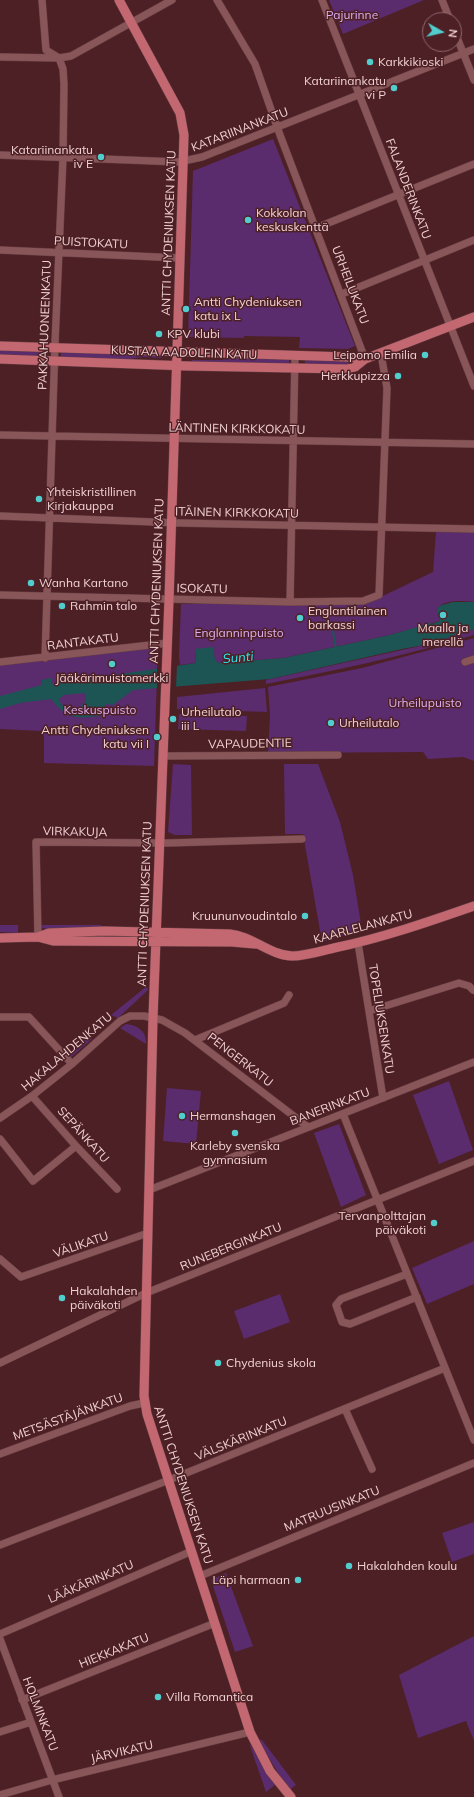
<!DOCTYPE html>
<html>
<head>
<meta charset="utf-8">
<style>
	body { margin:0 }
	#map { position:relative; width:474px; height:1797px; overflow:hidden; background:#4d2025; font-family:Mulish,sans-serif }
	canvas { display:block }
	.north { position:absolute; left:422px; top:12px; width:40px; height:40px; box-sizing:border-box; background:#4d2025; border:1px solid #8f676b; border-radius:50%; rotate:98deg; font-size:11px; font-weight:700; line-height:16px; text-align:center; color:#f1d2d3 }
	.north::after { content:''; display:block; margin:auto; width:14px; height:18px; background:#52cdcd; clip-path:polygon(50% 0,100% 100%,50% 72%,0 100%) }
</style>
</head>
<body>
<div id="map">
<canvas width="474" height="1797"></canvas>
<div class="north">N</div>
</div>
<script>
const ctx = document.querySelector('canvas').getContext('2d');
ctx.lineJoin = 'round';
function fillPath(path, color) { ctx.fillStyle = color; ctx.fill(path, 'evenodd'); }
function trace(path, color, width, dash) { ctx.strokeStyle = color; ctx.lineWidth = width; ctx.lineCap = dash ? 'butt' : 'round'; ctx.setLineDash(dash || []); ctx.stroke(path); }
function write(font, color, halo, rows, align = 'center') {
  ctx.font = font + ' Mulish,sans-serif'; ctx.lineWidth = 3; ctx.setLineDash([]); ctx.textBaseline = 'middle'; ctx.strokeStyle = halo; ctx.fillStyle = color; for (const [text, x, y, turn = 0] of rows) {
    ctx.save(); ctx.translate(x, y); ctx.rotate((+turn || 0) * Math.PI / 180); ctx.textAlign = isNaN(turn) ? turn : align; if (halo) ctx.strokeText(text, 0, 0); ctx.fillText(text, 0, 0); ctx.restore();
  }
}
fillPath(new Path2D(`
	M329,0h95l-81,34z
	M273,139l82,207 -7,3 -49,-1 1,-11 -56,-1v2l-56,-1 5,-166z
	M0,349l47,2v6l-47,-1z
	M61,352l101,3v3l-19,-1 -21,3 -61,-2z
	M233,358l56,1v5l-97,-2v-2h28z
	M305,359l44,2 -1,4h-43z
	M436,532h38v70c-11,-1 -28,-3 -36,6l2,13 -50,14 -106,23 -64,5 -25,-14 1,14 -16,2 -1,-9 2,-52h185l67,-32z
	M474,629v6c-68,21 -138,35 -208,49v-4l163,-36z
	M474,638v123l-11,-4 -35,2 -5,-7 -155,1 2,-38 -2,-28 94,-19z
	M158,647l-4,119 -110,-3v-26l-2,-6 -42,-2v-64z
	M265,688l2,24 -90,-3v-12z
	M179,714l68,2 -1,15 -68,-2z
	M173,764l18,1 1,70h-17l-7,-3z
	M284,764h34l22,58 13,53 9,55 -40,12 -19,-108h-18z
	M0,925h18v8l-18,-1z
	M41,925h60v4h-54l-5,-1z
	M147,986l1,4 -30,28 -7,-3z
	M126,1024c12,1 21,8 20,20l-26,-16z
	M89,1036l3,3 -23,20 -3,-4z
	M449,1081l24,69 -34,14 -26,-69z
	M167,1088l34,3 -5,53 -33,-3z
	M339,1124l27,71 -25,12 -27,-74z
	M474,1241v43l-47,20 -15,-36z
	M280,1294l10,28 -46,17 -10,-28z
	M474,1522v32l-22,8 -10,-29z
	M226,1573l27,73 -18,6 -24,-72z
	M474,1636v105l-8,-20 -48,17 -19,-63z
	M259,1740h3l34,45 -7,5 -22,-35z
	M249,1743l26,42 -9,7z`), '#5a2b6d');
fillPath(new Path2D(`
	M453,602h21v27l-45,15 -27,5 -132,30 -137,11 -20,15 -7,-1 -6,12c-25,3 -33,3 -49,-17l-31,4 -20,6v-13l42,-11v-5l9,-2 1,6 144,-21 -1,-14 18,-2 2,13 5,3 64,-5 106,-23 41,-12 1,1 8,-3 -3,-11 2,-4zM84,693l2,3 -1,6 -6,6 -12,1 -6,-5 -2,-5 5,-4z`), '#1d5555');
fillPath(new Path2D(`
	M177,664l-1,24 -19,1v-22z`), '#4d2025');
trace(new Path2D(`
	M324,614l9,18 3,16`), '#1d5555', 2);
const minor = new Path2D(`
	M42,0l4,50 13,8 4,11 1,15 -1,73 -8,186 -10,315
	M217,0l38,64 25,71 85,224
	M322,0l152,386
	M442,0l8,20
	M454,30l20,50
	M0,57l59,1 12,-2 101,-56
	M0,155l179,7 23,-5 272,-108
	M316,228l158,-64
	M0,250l180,8
	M342,294l132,-54
	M0,435l474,9
	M0,516l179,7 295,6
	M0,595l290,7 73,-1 16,-6 8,-207 -6,-34
	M290,602l5,-247
	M0,662l168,-19
	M465,662l9,-3
	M163,756l175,-1
	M38,937l-2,-95 132,1 134,-4
	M358,943l25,155
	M369,1011l90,-28 10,3 4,4
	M0,1017h29l43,47
	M195,1040l89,-37 5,-8
	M32,1096l44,50 41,43
	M343,1114l131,326
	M0,1118l32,-22 40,-32 48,-43 10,-5h14l18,4 23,13 123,94
	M0,1139l33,42 43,-35
	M149,1190l325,-128
	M0,1259l21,18 127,-44
	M407,1274l-66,25 -5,6 6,17 8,2 67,-27
	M0,1363l146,-70 328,-132
	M345,1409l27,60
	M0,1454l130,-48 14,-3
	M0,1545l169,-65 276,-112
	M200,1576l274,-113
	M0,1634l192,-83
	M0,1639l59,158
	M22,1700l193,-77
	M0,1732l31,-10
	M0,1795l52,-15 198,-48`);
const major = new Path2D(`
	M119,0l61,113 4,22 -15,465 -16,417 -9,379 3,18 103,318 20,39 21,26
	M0,346l347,11 18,2
	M0,359l188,7 159,3 8,-2 10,-8 109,-42
	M38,937l15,4 179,1 23,2
	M0,938l38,-1 11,-4 55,-2 126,3c22,2 39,21 62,22 14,0 29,-5 42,-8 48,-10 94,-26 140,-42`);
trace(minor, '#673f45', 8);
trace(major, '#673f45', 10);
trace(minor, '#885558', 7);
trace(major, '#c36871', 9);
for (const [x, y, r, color] of [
	[370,62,4,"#52cdcd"],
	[394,88,4,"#52cdcd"],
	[101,157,4,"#52cdcd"],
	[248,220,4,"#52cdcd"],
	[186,309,4,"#52cdcd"],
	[159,334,4,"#52cdcd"],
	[425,355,4,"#52cdcd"],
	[398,376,4,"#52cdcd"],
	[39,499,4,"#52cdcd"],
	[31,583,4,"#52cdcd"],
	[62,606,4,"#52cdcd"],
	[443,615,4,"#52cdcd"],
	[300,618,4,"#52cdcd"],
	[112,664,4,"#52cdcd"],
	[173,719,4,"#52cdcd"],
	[331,723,4,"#52cdcd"],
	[157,737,4,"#52cdcd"],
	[305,916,4,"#52cdcd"],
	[182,1116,4,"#52cdcd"],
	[235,1133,4,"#52cdcd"],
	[434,1223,4,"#52cdcd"],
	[62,1298,4,"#52cdcd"],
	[218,1363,4,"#52cdcd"],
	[349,1566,4,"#52cdcd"],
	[298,1580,4,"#52cdcd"],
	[158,1697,4,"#52cdcd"]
]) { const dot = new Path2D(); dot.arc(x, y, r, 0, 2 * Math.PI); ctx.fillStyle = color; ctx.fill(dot); trace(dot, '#4d2025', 1.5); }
write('12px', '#ddaff2', '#4d2025', [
	["Pajurinne",352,15],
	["Englanninpuisto",239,633],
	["Urheilupuisto",425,703],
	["Keskuspuisto",100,710]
]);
write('12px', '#f1d2d3', '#4d2025', [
	["Karkkikioski",378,62],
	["Katariinankatu",386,81,"right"],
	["vi P",386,95,"right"],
	["Katariinankatu",93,150,"right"],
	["iv E",93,164,"right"],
	["Kokkolan",256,213],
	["keskuskenttä",256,227],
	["Antti Chydeniuksen",194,302],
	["katu ix L",194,316],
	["KPV klubi",167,334],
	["Leipomo Emilia",417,355,"right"],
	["Herkkupizza",390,376,"right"],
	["Yhteiskristillinen",47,492],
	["Kirjakauppa",47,506],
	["Wanha Kartano",39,583],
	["Rahmin talo",70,606],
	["Englantilainen",308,611],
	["barkassi",308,625],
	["Maalla ja",443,628,"center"],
	["merellä",443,642,"center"],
	["Jääkärimuistomerkki",112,678,"center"],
	["Urheilutalo",181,712],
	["iii L",181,726],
	["Urheilutalo",339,723],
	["Antti Chydeniuksen",149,730,"right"],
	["katu vii I",149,744,"right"],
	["Kruununvoudintalo",297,916,"right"],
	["Hermanshagen",190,1116],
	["Karleby svenska",235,1146,"center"],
	["gymnasium",235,1160,"center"],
	["Tervanpolttajan",426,1216,"right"],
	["päiväkoti",426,1230,"right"],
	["Hakalahden",70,1291],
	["päiväkoti",70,1305],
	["Chydenius skola",226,1363],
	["Hakalahden koulu",357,1566],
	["Läpi harmaan",290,1580,"right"],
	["Villa Romantica",166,1697]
], 'left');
write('12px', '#f1d2d3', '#4d2025', [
	["KATARIINANKATU",240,130,-21],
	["FALANDERINKATU",408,189,69],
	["ANTTI CHYDENIUKSEN KATU",169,233,-88],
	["PUISTOKATU",91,243,3],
	["URHEILUKATU",350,285,69],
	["PAKKAHUONEENKATU",45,325,-88],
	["KUSTAA AADOLFIN KATU",184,353,2],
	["LÄNTINEN KIRKKOKATU",237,429,1],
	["ITÄINEN KIRKKOKATU",237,513,1],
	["ANTTI CHYDENIUKSEN KATU",157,581,-88],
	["ISOKATU",202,589,1],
	["RANTAKATU",83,642,-7],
	["VAPAUDENTIE",250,744,-1],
	["VIRKAKUJA",75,832,1],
	["ANTTI CHYDENIUKSEN KATU",145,904,-88],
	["KAARLELANKATU",363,927,-15],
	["TOPELIUKSENKATU",381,1019,81],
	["HAKALAHDENKATU",67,1052,-40],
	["PENGERKATU",240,1060,38],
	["BANERINKATU",330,1107,-21],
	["SEPÄNKATU",83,1135,48],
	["VÄLIKATU",81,1245,-19],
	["RUNEBERGINKATU",231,1247,-22],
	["METSÄSTÄJÄNKATU",68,1417,-20],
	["VÄLSKÄRINKATU",241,1439,-22],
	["ANTTI CHYDENIUKSEN KATU",183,1485,72],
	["MATRUUSINKATU",332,1509,-22],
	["LÄÄKÄRINKATU",91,1582,-23],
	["HIEKKAKATU",114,1651,-22],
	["HOLMINKATU",40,1714,69],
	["JÄRVIKATU",122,1752,-13]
]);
write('italic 13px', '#2aeaeb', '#4d2025', [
	["Sunti",238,658,-5]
]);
</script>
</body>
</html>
